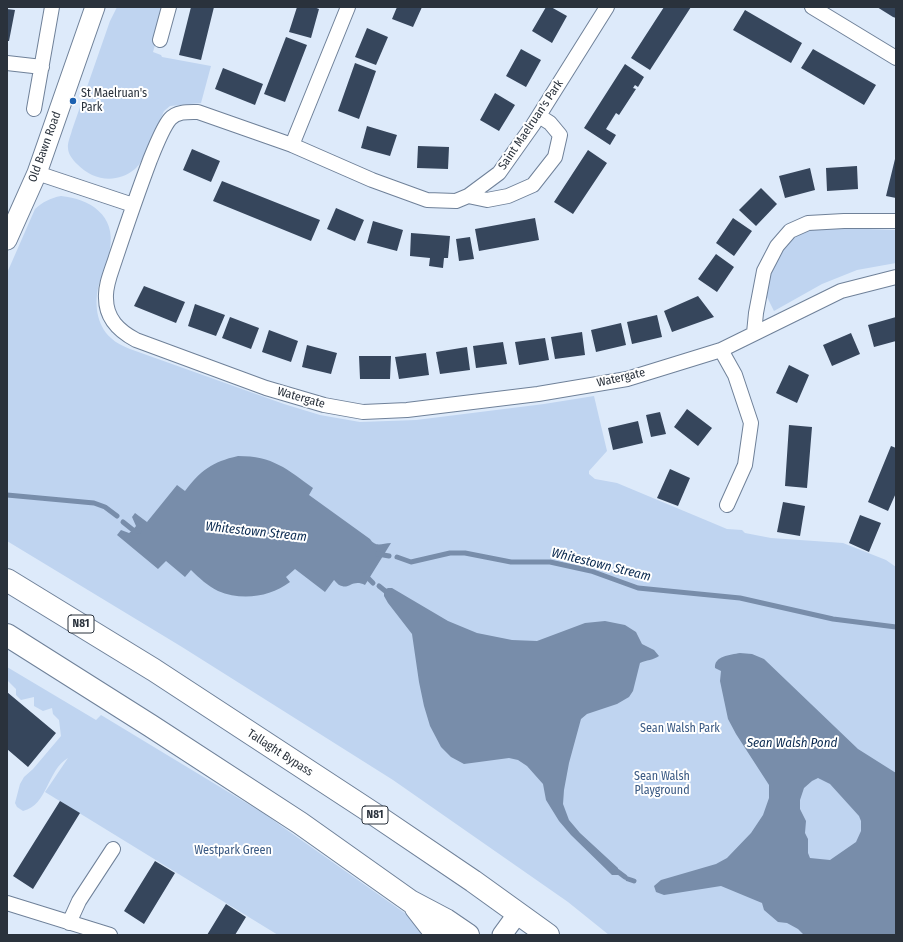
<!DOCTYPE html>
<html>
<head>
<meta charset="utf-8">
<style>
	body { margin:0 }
	#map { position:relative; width:903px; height:942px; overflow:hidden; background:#ddeafa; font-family:"Fira Sans Condensed",sans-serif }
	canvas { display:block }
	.frame { position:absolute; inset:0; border:8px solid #2a323c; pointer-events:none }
</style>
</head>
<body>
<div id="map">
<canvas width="903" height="942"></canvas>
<div class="frame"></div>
</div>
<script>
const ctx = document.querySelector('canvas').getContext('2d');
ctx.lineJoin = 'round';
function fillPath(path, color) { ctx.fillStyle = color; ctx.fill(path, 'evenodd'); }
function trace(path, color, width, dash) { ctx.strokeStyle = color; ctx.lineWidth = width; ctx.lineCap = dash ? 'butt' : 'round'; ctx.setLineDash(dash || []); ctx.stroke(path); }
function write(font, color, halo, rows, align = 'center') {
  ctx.font = font + ' "Fira Sans Condensed",sans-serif'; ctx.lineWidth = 4; ctx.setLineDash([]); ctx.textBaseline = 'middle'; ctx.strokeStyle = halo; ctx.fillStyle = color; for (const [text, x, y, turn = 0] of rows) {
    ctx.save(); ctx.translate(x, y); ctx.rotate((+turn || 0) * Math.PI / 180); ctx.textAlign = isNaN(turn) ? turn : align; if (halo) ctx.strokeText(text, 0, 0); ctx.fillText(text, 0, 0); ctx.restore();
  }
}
fillPath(new Path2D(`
	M117,7h49l-13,45 8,3 1,2 49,9 -10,37 -31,3 -6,5c-6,14 -18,49 -29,58 -18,15 -42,12 -58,-5 -4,-4 -9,-10 -9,-16 -1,-5 3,-13 4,-18l38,-109z
	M61,196c29,3 55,19 49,53 -2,12 -7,23 -11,35 -5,18 -3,41 12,54 5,5 12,8 19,11l154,55 36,11 40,7 56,-2 128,-16 50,-8 13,55 -18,20v3l6,5 22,4 110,46 15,1 3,3 26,5 72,5 43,17 10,7v368h-287l-41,-33 -175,-122 -211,-133 -175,-106v-268l28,-64c8,-7 15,-11 26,-13z
	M840,228l56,2v33l-39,7 -35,14 -48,27 -9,-18 10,-32 13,-19 21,-13z
	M7,667l89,53 5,-5 162,98 153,108 13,14h-151l-233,-143 23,-34c-21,12 -20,47 -45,53l-6,-4 -2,-4 5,-19 4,-7 9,-8 28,-33 -2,-16 -6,-6 -1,-6 -9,3 -9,-5v-9l-13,3 -5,-5v-6l-9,-9z`), '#bfd4f0');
fillPath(new Path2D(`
	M238,456c35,0 49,13 75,32l-4,7 61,44c6,9 12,4 21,4l-26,42c-12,-6 -16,4 -23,1 -3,0 -6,-4 -8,-6l-9,12 -30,-23 -9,8 4,5c-20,15 -48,19 -72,9 -10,-5 -19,-13 -27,-21l-6,7 -19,-16 -8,8 -41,-34 4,-5 8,3 4,-3 3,-4 -4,-9 3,-4 12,9 30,-37 8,6c16,-21 27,-29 53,-35z
	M388,588h4l56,33 29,12 35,7 25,1 48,-18 20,-2 20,4 11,7 6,12 12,6 5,6c-5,4 -13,4 -19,7l-7,28 -4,6 -12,7 -30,10 -6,5 -12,44 -5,27 -1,14 6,16 11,13 38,35v7h-6l-41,-40 -12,-14 -13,-21 -3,-16 -16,-18 -9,-6 -9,-2 -45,6 -13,-7 -10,-10 -11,-21 -6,-20 -5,-24 -7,-48 -24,-31 -4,-7v-6z
	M740,653l12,1 12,5 94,90 38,24v162h-92l-6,-6 -11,-6 -9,-1 -14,-12 -2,-7 -41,-17 -57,9 -8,-3 -2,-6 7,-6 55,-16 11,-6 24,-25 12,-18 6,-17v-13l-33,-51 -8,-15 -8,-38 1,-10 -6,-3c-1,-12 15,-13 25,-15zM818,778l12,6 29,32 2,5v10l-5,11 -26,18 -20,-2 -2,-5v-14l-3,-6 1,-12 -6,-12v-9l4,-12 8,-7z`), '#788daa');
trace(new Path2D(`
	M7,495l87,8 11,4 12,9
	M123,522l10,8 6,1
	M378,554l11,2
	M397,557l14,5 39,-9h15l46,9h39l41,9 47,17 102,10 93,21 63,8
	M365,575l8,8
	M379,586l10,8
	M613,868l12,9
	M628,879l6,2`), '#788daa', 5);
fillPath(new Path2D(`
	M191,7h23l-13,53 -22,-5z
	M297,7h17l5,2 -8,29 -22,-6z
	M397,7h25l-9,20 -21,-8z
	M546,7h5l16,9 -15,27 -20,-12z
	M664,7h27l-41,63 -19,-12z
	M877,7h19v11l-3,-1z
	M7,9l8,1 -6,31h-2z
	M745,10l57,33 -11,20 -58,-33z
	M367,28l21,9 -12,28 -21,-8z
	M286,37l21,8 -22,57 -21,-8z
	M521,49l20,11 -15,27 -20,-11z
	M813,49l63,36 -12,20 -63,-37z
	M355,63l21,8 -17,48 -21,-8z
	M625,64l19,13 -6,10 -3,-2 -2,3 3,1 -17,26 -3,-2 -10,16 10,6 -6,10 -26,-17z
	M223,68l40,16 -8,21 -40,-16z
	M495,93l20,12 -16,26 -19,-11z
	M367,126l30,9 -7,21 -29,-8z
	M418,146l31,1 -1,22 -31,-1z
	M192,149l28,12 -9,21 -28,-12z
	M588,150l19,13 -34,51 -19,-12z
	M895,159l1,1v38l-10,-2z
	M857,166l1,23 -31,2 -1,-23z
	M810,168l5,22 -30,8 -6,-22z
	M222,181l98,39 -9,21 -98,-40z
	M761,188l16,16 -21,22 -17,-16z
	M336,208l28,12 -9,21 -28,-12z
	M535,218l4,22 -60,11 -4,-22z
	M733,218l19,13 -18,25 -18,-13z
	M373,221l30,9 -6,21 -30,-8z
	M411,233l39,3 -2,22h-4l-1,10 -14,-2 1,-8 -20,-2z
	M470,237l4,22 -15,2 -3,-22z
	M716,254l18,13 -17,25 -19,-13z
	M144,286l41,16 -9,21 -42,-17z
	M698,296l16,21 -42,15 -8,-21z
	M195,304l30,11 -9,21 -28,-10z
	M657,315l5,22 -30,7 -5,-22z
	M230,317l29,11 -8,21 -29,-11z
	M896,317v24l-22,6 -6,-22z
	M621,323l5,22 -30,7 -5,-22z
	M269,330l29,11 -7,21 -29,-10z
	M582,332l3,23 -30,4 -4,-22z
	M851,333l9,21 -28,12 -9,-21z
	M545,338l4,22 -30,5 -4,-23z
	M503,342l4,22 -31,4 -3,-22z
	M307,345l30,8 -6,21 -29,-7z
	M467,347l3,23 -30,4 -4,-22z
	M426,353l3,22 -30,4 -4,-22z
	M359,356h32l-1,23h-30z
	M789,365l20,10 -12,28 -21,-10z
	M687,409l25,19 -14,18 -24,-19z
	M660,412l6,22 -15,3 -5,-22z
	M638,421l5,22 -30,7 -5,-22z
	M789,425l23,2 -5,61 -22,-2z
	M891,446l5,2v45l-8,18 -20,-9z
	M670,469l20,9 -12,28 -21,-8z
	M783,502l22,4 -5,30 -23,-4z
	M860,515l21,8 -12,29 -20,-9z
	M7,692l49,41 -28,34 -21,-18z
	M60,801l20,12 -47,76 -20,-13z
	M155,861l20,12 -31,51 -20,-13z
	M226,904l20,13 -11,18h-28z`), '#36465c');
const minor = new Path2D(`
	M607,7l-74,118 -34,48 -31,23 -12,5 -29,-1 -55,-20 -80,-35 -94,-33c-9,0 -21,-1 -28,7 -7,8 -16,31 -20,41 -12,32 -23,64 -34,97 -4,13 -11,28 -10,41 0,21 13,33 30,42l130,48 58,17 39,7 44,-2 131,-16 89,-15 94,-29 120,-59 55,-14
	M812,7l84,51
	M160,40l9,-33
	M7,63l35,4
	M34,109l18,-102
	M292,145l56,-138
	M37,173l96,32
	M468,196l19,4 21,-4 25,-11 22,-28 5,-22 -10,-12 -11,-7
	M754,333l2,-20 8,-42 13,-25 13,-15 18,-8 36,-2h52
	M721,350l14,25 16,48 -6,42 -18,40
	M7,903l103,32
	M69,923l10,-22 34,-52`);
const secondary = new Path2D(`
	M7,240l30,-67 58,-166
	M502,935l16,-22`);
const primary = new Path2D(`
	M7,580l147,90 220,144 99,67 75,54
	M7,635l144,91 149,97 110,78 36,19 22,15
	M416,908l21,27`);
trace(minor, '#6f8199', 16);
trace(secondary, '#6f8199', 21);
trace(primary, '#6f8199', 24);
trace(minor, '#fff', 14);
trace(secondary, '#fff', 19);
trace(primary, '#fff', 22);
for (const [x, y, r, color] of [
	[73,101,4,"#1b60b0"]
]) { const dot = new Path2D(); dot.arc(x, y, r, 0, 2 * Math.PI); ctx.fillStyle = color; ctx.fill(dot); trace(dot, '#fff', 1.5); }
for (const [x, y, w] of [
	[81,624,26],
	[375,815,26]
]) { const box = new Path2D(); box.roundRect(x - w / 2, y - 9, w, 18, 3); ctx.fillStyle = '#fff'; ctx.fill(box); trace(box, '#2a323c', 1); }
write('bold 11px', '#2a323c', null, [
	["N81",81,624],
	["N81",375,815]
]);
write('12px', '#2a323c', '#fff', [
	["St Maelruan's",81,94],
	["Park",81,108]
], 'left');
write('12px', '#2a323c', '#fff', [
	["Saint Maelruan's Park",531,125,-56],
	["Old Bawn Road",45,147,-70],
	["Watergate",621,378,-13],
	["Watergate",301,398,16],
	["Tallaght Bypass",280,753,33]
]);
write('12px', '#395983', '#fff', [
	["Sean Walsh Park",680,729],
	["Sean Walsh",662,777],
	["Playground",662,791],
	["Westpark Green",233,851]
]);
write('italic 13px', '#0a2a50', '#fff', [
	["Whitestown Stream",256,532,6],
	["Whitestown Stream",601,565,14],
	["Sean Walsh Pond",792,743]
]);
</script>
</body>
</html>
